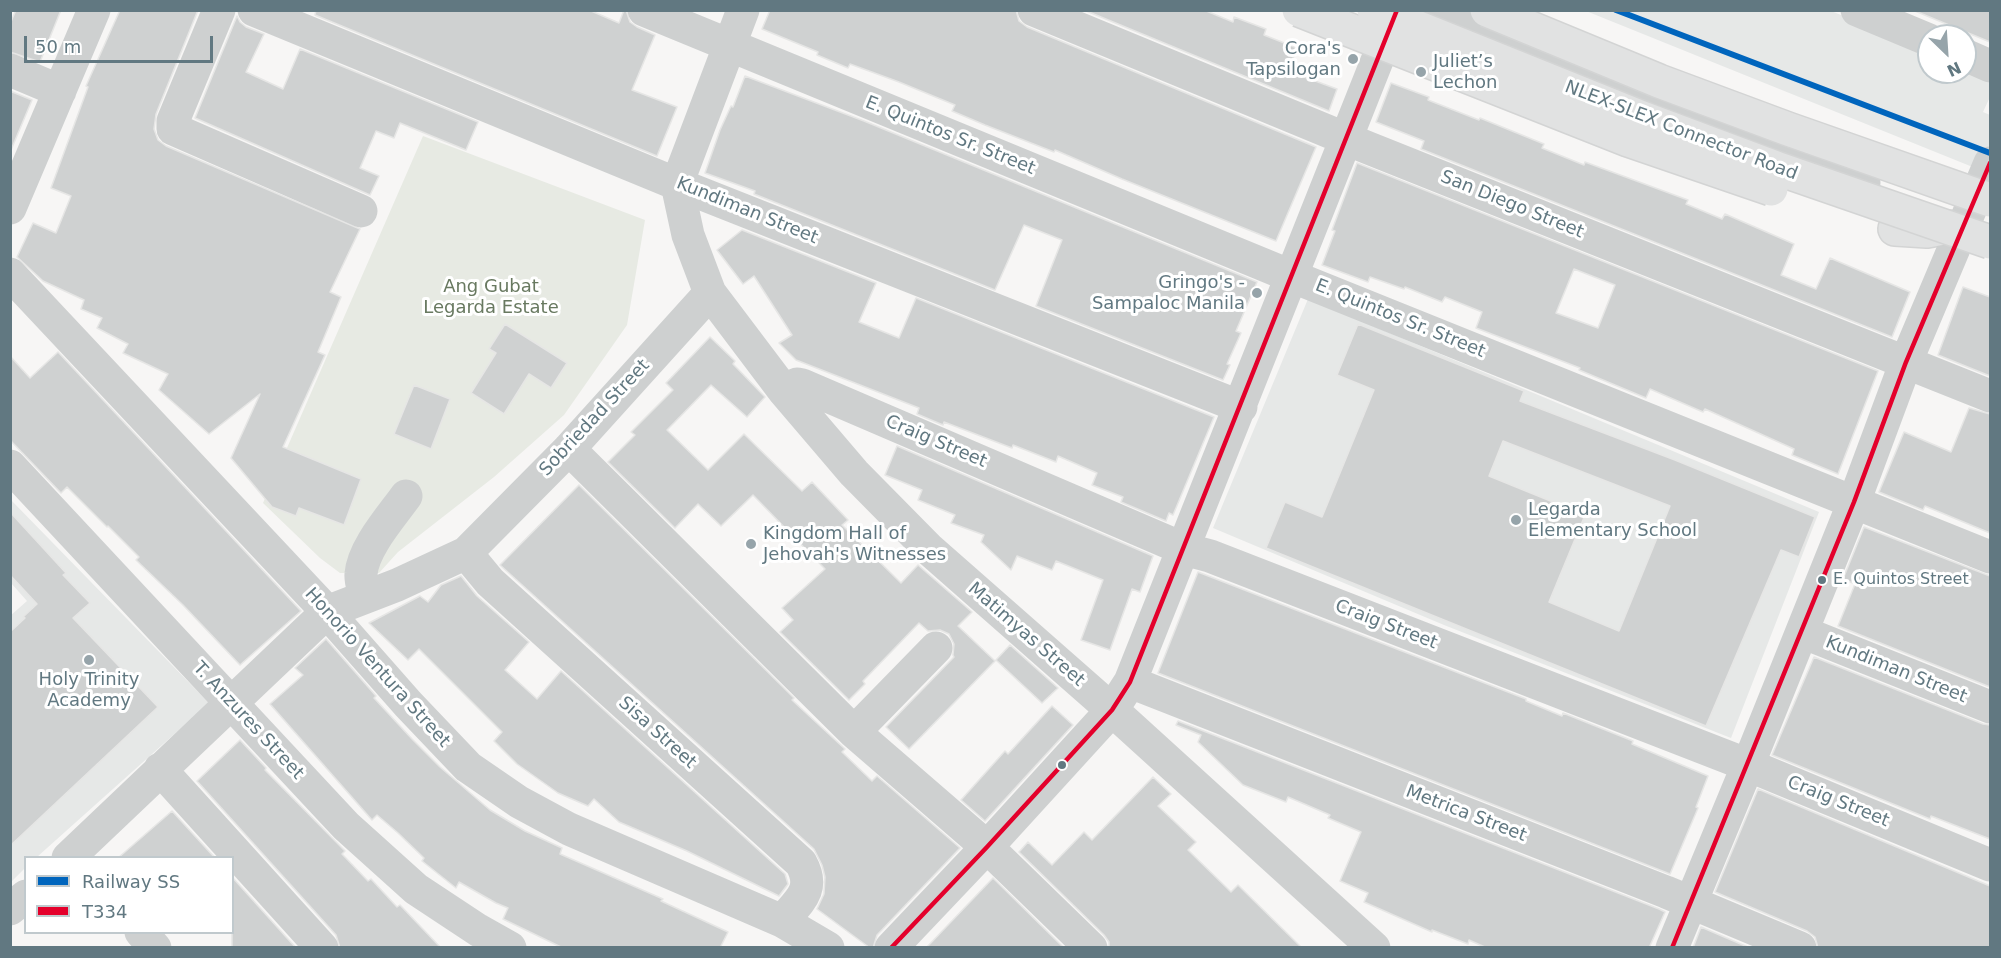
<!DOCTYPE html>
<html>
<head>
<meta charset="utf-8">
<style>
	body { margin:0 }
	#map { position:relative; width:2001px; height:958px; overflow:hidden; background:#f7f6f5; font-family:"DejaVu Sans",sans-serif }
	canvas { display:block }
	.frame { position:absolute; inset:0; border:12px solid #617881; pointer-events:none }
	.legend { position:absolute; left:24px; top:856px; width:210px; height:78px; box-sizing:border-box; background:#fff; border:2px solid #c0c9cd; margin:0; padding:8px 10px; list-style:none; font-size:18px; color:#617881 }
	.legend li { display:flex; align-items:center; gap:12px; height:30px }
	.legend b { width:30px; border:2px solid #c0c9cd }
	.north { position:absolute; left:1917px; top:24px; width:60px; height:60px; box-sizing:border-box; background:#fff; border:2px solid #c0c9cd; border-radius:50%; rotate:155deg; font-size:16px; font-weight:700; line-height:24px; text-align:center; color:#617881 }
	.north::after { content:''; display:block; margin:auto; width:21px; height:27px; background:#96a4aa; clip-path:polygon(50% 0,100% 100%,50% 72%,0 100%) }
	.scale { position:absolute; left:24px; top:36px; width:189px; height:27px; box-sizing:border-box; border:3px solid #617881; border-top:0; padding-left:8px; font-size:18px; line-height:21px; white-space:nowrap; color:#617881; -webkit-text-stroke:4px #fff; paint-order:stroke }
</style>
</head>
<body>
<div id="map">
<canvas width="2001" height="958"></canvas>
<div class="frame"></div>
<ul class="legend">
<li><b style="height:8px;background:#0065bd"></b>Railway SS</li>
<li><b style="height:8px;background:#e4002b"></b>T334</li>
</ul>
<div class="north">N</div>
<div class="scale">50 m</div>
</div>
<script>
const ctx = document.querySelector('canvas').getContext('2d');
ctx.lineJoin = 'round';
function fillPath(path, color) { ctx.fillStyle = color; ctx.fill(path, 'evenodd'); }
function trace(path, color, width, dash) { ctx.strokeStyle = color; ctx.lineWidth = width; ctx.lineCap = dash ? 'butt' : 'round'; ctx.setLineDash(dash || []); ctx.stroke(path); }
function write(font, color, halo, rows, align = 'center') {
  ctx.font = font + ' "DejaVu Sans",sans-serif'; ctx.lineWidth = 6; ctx.setLineDash([]); ctx.textBaseline = 'middle'; ctx.strokeStyle = halo; ctx.fillStyle = color; for (const [text, x, y, turn = 0] of rows) {
    ctx.save(); ctx.translate(x, y); ctx.rotate((+turn || 0) * Math.PI / 180); ctx.textAlign = isNaN(turn) ? turn : align; if (halo) ctx.strokeText(text, 0, 0); ctx.fillText(text, 0, 0); ctx.restore();
  }
}
fillPath(new Path2D(`
	M1586,11h245l98,39v22h36l25,3v22l-7,15 7,3v59z
	M1308,299l511,213 -88,226 -287,-113 -231,-97z
	M11,500l198,203 -172,154 -11,1 -1,10 -14,14 -1,-266 17,-15 -16,-18z`), '#e6e8e7');
fillPath(new Path2D(`
	M423,136l222,84 -18,105 -63,90 -70,62 -96,75 -19,21h-39l-20,-15 -57,-55z`), '#e7eae3');
const building = new Path2D(`
	M16,10h45l-21,52 -30,-10v-28z
	M120,10h78l-42,104 -2,15 4,11 8,6 194,83 -30,63 11,5 -23,55 7,3 -42,92 78,32 -17,46 -45,-17 -3,8 -24,-9 -41,-49 29,-64 -51,40 -50,-44 9,-16 -45,-21 5,-9 -31,-16 5,-10 -21,-9 3,-9 -41,-19 -26,-24 16,-34 23,10 15,-37 -20,-8 37,-101 -2,-1z
	M316,10h273l30,13 5,-13h2l4,12 7,5 18,8 -23,55 45,17 -20,49 -342,-141z
	M770,10h246l3,11 8,6 289,120 -40,94 -154,-62 -67,-29 -1,2 -69,-27 -33,-14 3,-6 -56,-23 -49,-18 -2,4 -31,-13 1,-3 -56,-23z
	M1084,10h120l29,12 1,-5 32,12 -2,6 33,13 -9,23 49,18 -8,22z
	M1915,10h75v32l-75,-31z
	M237,16l3,6 6,5 18,7 -18,38 37,17 17,-40 178,73 -12,28 -66,-27 -6,15 -18,-7 -16,37 19,8 -9,19 -175,-77z
	M745,76l119,45 393,161 -21,49 5,2 -14,31 3,1 -7,15 -187,-74 26,-66 -38,-15 -29,65 -241,-96 1,-3 -50,-18 15,-43 11,-24 2,1z
	M1391,83l38,14 -1,3 51,20 1,-2 64,26 -2,4 42,17 1,-3 103,38 -2,4 36,15 3,-5 69,30 -13,31 35,14 14,-31 80,34 -18,45 -471,-188 3,-8 -48,-19z
	M10,91l22,9 -21,50h-1z
	M1357,163l521,208 -40,103 -46,-19 2,-6 -89,-40 -2,3 -53,-23 -4,9 -67,-28 1,-2 -104,-40 6,-16 -37,-15 -3,5 -37,-15 -1,2 -34,-12 -2,5 -46,-17 13,-34 -3,-1zM1574,269l41,16 -17,43 -42,-15z
	M742,230l134,53 -17,39 40,16 17,-40 298,119 -41,98 -4,-2 -3,8 -45,-19 2,-5 -31,-12 5,-12 -39,-17 -2,6 -43,-17 -1,3 -68,-26 -1,3 -26,-11 2,-6 -123,-48 -17,-17 13,-8 -38,-59 -11,8 -26,-34z
	M1963,287l27,10v79l-52,-21z
	M505,324l62,39 -16,25 -22,-14 -25,40 -33,-21 25,-40 -7,-4z
	M1358,324l166,67 -4,10 155,59 140,57 -16,40 -18,-7 -75,176 -440,-178 19,-46 37,15 52,-127 -37,-15zM1503,441l167,65 -51,125 -70,-29 36,-87 -96,-39z
	M710,337l25,24 -2,3 32,33 -18,20 -36,-32 -44,45 41,40 36,-36 58,57 10,-9 36,38 -6,5 59,58 17,-18 54,47 -14,14 37,35 -86,88 -23,-22 68,-70 -1,-2 1,-11 -5,-10 -9,-4 -12,1 -9,-8 -56,58 2,3 -16,16 -69,-68 13,-12 -11,-12 43,-39 -72,-74 -32,31 -23,-22 -23,24 -67,-66 27,-27 -4,-3 42,-42 -7,-7z
	M58,352l243,259 -61,54 -57,-60 -47,-45 3,-3 -31,-31 -1,1 -40,-40 -6,6 -51,-53v-84l20,22z
	M414,385l36,14 -19,50 -37,-15z
	M1969,408l21,6v119l-65,-27 -2,4 -44,-18 25,-60 47,20z
	M897,446l256,110 -13,36 -8,-3 -22,61 -29,-10 22,-60 -47,-19 -4,9 -35,-14 -6,14 -30,-28 3,-7 -33,-12 4,-8 -37,-15 4,-10 -37,-15z
	M579,485l215,213 -2,2 53,49 -3,3 30,29 5,-5 83,72 -83,87 -4,13h-3l-53,-39 7,-15 1,-17 -3,-12 -8,-16 -314,-284z
	M10,512l56,61 -3,2 27,28 -17,15 85,89 -148,139v-214l15,-14 -2,-1 14,-13 -27,-29z
	M1864,527l126,49v111l-152,-61 17,-42 -12,-5z
	M1198,572l328,127v2l36,15 1,-3 70,28 -1,3 76,32 -12,31 2,1 -28,66 -512,-201z
	M461,576l16,20 52,46 -24,28 32,29 24,-28 224,203 3,10 -9,12 -92,-45 -68,-29 -25,-23 -6,7 -30,-13 -41,-29 -23,-23 8,-9 -83,-83 -11,11 -39,-37 51,-27 8,6 13,-17z
	M326,639l50,57 -2,2 38,41 28,28 50,43 35,21 37,17 -2,6 103,45 -2,2 67,31 -8,16h-157l-60,-29 5,-11 -12,-5 -37,-21 -3,6 -34,-27 2,-3 -26,-25 -21,-18 -5,5 -102,-116 33,-29 -8,-7z
	M1010,645l48,43 -16,15 -46,-43z
	M1814,657l169,67 7,1v114l-59,-23 -1,3 -158,-64z
	M1052,706l21,19 -88,96 -24,-21 44,-49 3,3z
	M1178,721l481,188 6,3 -16,36h-162l-18,-8 -1,4 -36,-14v2l-68,-30 4,-9 -28,-12 21,-49 -33,-14 2,-3 -42,-18 -2,5 -43,-17 -45,-43 3,-7 -25,-10z
	M240,740l26,28 -1,2 80,81 -3,3 26,27 3,-2 26,28 3,-2 41,43h-101l-4,-13 -139,-154z
	M1153,777l18,17 -13,12 38,36 -8,8 43,42 7,-7 64,63h-193v-6l-5,-7 -85,-83 9,-10 24,23 32,-33 8,8z
	M1758,789l232,97v62h-172l-3,-11 -8,-6 -92,-39z
	M172,811l43,47h-97z
	M232,877l64,71h-64z
	M993,878l71,70h-138z
	M1701,927l49,21h-57z`);
fillPath(building, '#cfd1d1');
trace(building, '#e6e6e5', 1.5);
const highway = new Path2D(`
	M1895,229l32,2 22,-4`);
trace(highway, '#d3d4d4', 36);
trace(new Path2D(`
	M219,10l-46,111v8l188,82
	M254,10l423,174 564,223
	M644,10l647,266 699,281
	M1034,10l332,137 624,249
	M1436,10l428,173
	M1857,10l72,30
	M1965,55l25,11
	M10,70l50,21
	M10,208l84,-198
	M10,274l309,329 89,101 60,63 51,35 50,27 213,92 46,27
	M710,293l74,98 70,82 76,77 182,160 262,238
	M784,391l13,-7 5,1 382,164 26,7 538,209 242,100
	M569,449l285,283 133,115 104,101
	M10,466l336,360 70,63 62,41 32,18
	M466,553l24,29 311,281c15,27 -2,38 -19,58
	M365,597c-1,-7 -5,-16 -4,-23 2,-26 30,-57 45,-78
	M1802,632l188,75
	M1130,682l536,210 134,56
	M854,732l82,-84
	M160,769l162,179
	M68,858l259,-246 70,-27 69,-32 103,-104 141,-156 -22,-58 -11,-51 66,-174
	M10,909l16,-13
	M141,932l14,16
	M891,948l96,-101 125,-137 18,-28c90,-221 176,-443 264,-664
	M1672,948l83,-200 99,-246 52,-140 84,-199`), '#ced0d0', 33);
trace(highway, '#e1e2e2', 33);
const highwayBridge = new Path2D(`
	M1299,10l329,130 143,49
	M1374,10l271,109 131,49 214,74
	M1487,10l172,71 129,48 202,71`);
trace(highwayBridge, '#d3d4d4', 36, []);
trace(highwayBridge, '#e1e2e2', 33);
trace(new Path2D(`
	M891,948l96,-101 125,-137 18,-28 267,-672
	M1672,948l182,-446 52,-140 84,-199`), '#e4002b', 4.5);
trace(new Path2D(`
	M1616,10l374,143`), '#0065bd', 6);
for (const [x, y, r, color] of [
	[1353,59,6,"#96a4aa"],
	[1421,72,6,"#96a4aa"],
	[1257,293,6,"#96a4aa"],
	[1516,520,6,"#96a4aa"],
	[751,544,6,"#96a4aa"],
	[1822,580,5,"#617881"],
	[89,660,6,"#96a4aa"],
	[1062,765,5,"#617881"]
]) { const dot = new Path2D(); dot.arc(x, y, r, 0, 2 * Math.PI); ctx.fillStyle = color; ctx.fill(dot); trace(dot, '#fff', 2); }
write('16px', '#617881', '#fff', [
	["E. Quintos Street",1833,580]
], 'left');
write('18px', '#617881', '#fff', [
	["Cora's",1341,49,"right"],
	["Tapsilogan",1341,70,"right"],
	["Juliet’s",1433,62],
	["Lechon",1433,83],
	["Gringo's -",1245,283,"right"],
	["Sampaloc Manila",1245,304,"right"],
	["Legarda",1528,510],
	["Elementary School",1528,531],
	["Kingdom Hall of",763,534],
	["Jehovah's Witnesses",763,555],
	["Holy Trinity",89,680,"center"],
	["Academy",89,701,"center"]
], 'left');
write('18px', '#617881', '#fff', [
	["NLEX-SLEX Connector Road",1681,131,21],
	["E. Quintos Sr. Street",950,136,22],
	["San Diego Street",1512,205,22],
	["Kundiman Street",747,211,22],
	["E. Quintos Sr. Street",1400,319,22],
	["Sobriedad Street",595,418,-47],
	["Craig Street",936,442,23],
	["Craig Street",1386,625,21],
	["Matimyas Street",1026,635,41],
	["Honorio Ventura Street",377,668,48],
	["Kundiman Street",1896,670,22],
	["T. Anzures Street",248,721,47],
	["Sisa Street",657,733,42],
	["Craig Street",1838,802,22],
	["Metrica Street",1466,814,21]
]);
write('18px', '#687960', '#fff', [
	["Ang Gubat",491,287],
	["Legarda Estate",491,308]
]);
</script>
</body>
</html>
